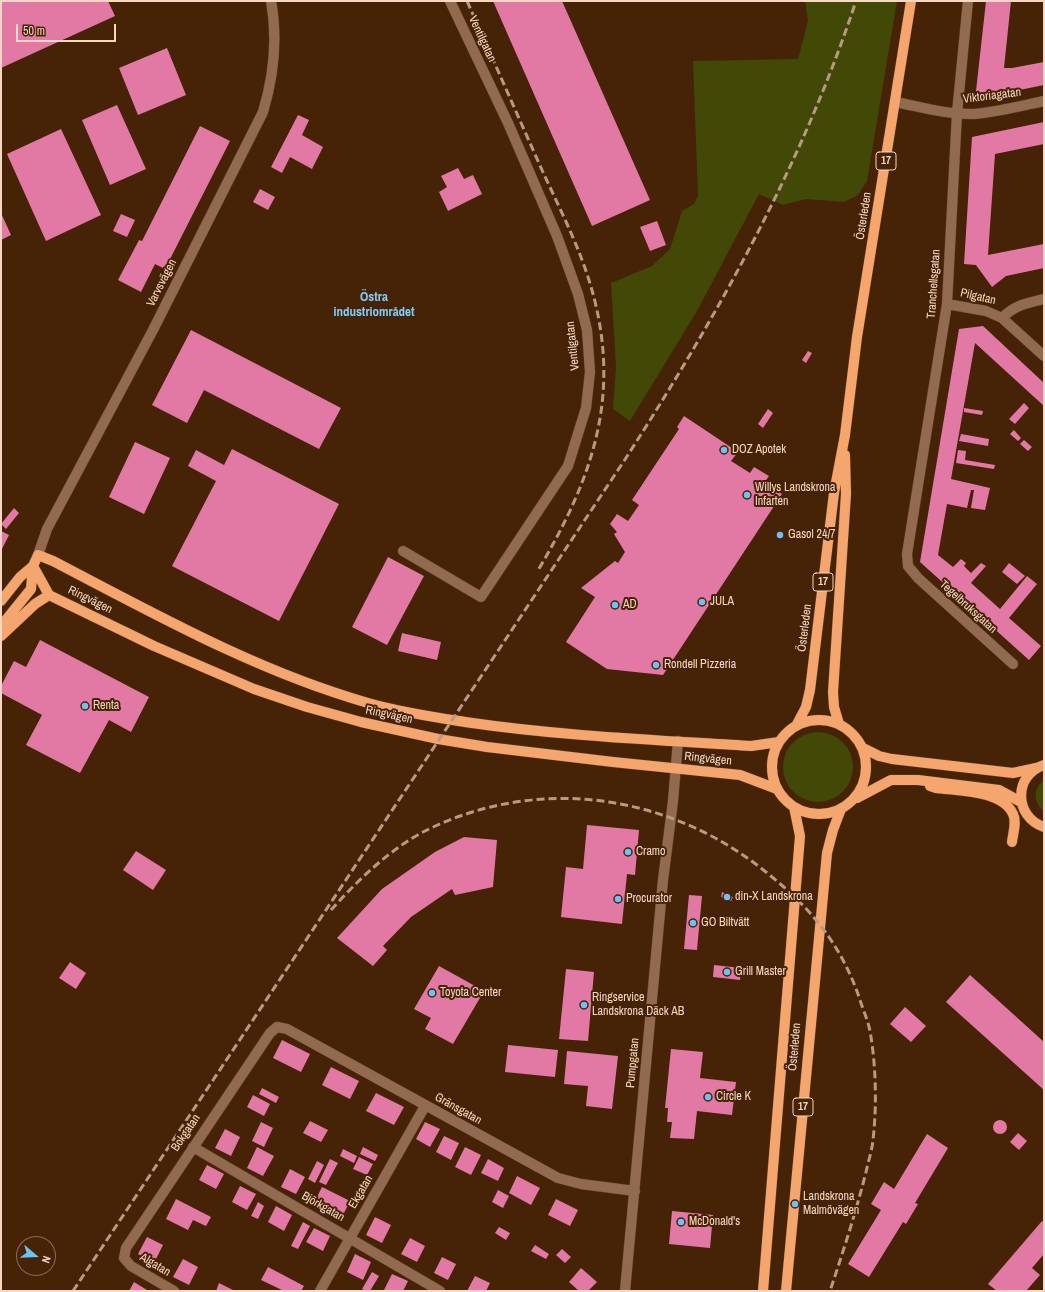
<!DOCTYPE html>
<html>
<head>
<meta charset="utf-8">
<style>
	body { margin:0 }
	#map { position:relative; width:1045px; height:1292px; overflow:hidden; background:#462306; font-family:"Archivo Narrow",sans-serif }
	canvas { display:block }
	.frame { position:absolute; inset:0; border:2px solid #f6d8c5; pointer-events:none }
	.north { position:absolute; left:16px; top:1236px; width:40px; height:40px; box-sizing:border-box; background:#462306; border:1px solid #8c6b52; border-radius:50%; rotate:109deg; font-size:11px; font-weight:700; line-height:16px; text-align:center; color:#f6d8c5 }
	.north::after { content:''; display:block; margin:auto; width:14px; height:18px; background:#6cc3f3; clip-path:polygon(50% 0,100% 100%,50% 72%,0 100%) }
	.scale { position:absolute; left:16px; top:24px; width:100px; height:18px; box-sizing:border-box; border:2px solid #f6d8c5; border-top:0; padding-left:5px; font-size:12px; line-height:14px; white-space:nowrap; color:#f6d8c5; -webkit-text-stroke:3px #462306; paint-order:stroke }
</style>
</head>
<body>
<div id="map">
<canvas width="1045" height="1292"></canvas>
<div class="frame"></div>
<div class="north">N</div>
<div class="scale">50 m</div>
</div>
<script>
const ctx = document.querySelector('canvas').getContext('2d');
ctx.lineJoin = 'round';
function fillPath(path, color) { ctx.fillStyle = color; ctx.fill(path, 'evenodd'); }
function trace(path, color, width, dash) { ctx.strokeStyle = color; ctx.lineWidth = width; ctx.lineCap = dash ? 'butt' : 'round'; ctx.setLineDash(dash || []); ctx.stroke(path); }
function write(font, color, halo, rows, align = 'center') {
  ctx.font = font + ' "Archivo Narrow",sans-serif'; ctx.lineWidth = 4; ctx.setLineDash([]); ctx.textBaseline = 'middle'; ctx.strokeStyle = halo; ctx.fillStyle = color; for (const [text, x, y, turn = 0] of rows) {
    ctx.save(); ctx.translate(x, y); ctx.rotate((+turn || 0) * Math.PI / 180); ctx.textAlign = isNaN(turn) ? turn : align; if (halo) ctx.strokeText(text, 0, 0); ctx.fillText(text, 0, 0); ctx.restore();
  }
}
fillPath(new Path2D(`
	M805,1h92l-30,180 -9,14 -14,7 -38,-3 -23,6 -24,-11 -62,117 -67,110 -17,-12 3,-42 -5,-84 41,-17 18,-17 12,-38 12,-7 4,-8 -5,-135 105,-2 10,-38z
	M783 767a35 35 0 1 1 70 0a35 35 0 1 1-70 0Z
	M1044,781v30c-10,-6 -12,-24 0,-30z`), '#424805');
fillPath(new Path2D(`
	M1,1h107l7,15 -114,52z
	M493,1h69l88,199 -58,26z
	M986,1h25l-7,67h8l32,-6v23l-64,13 -4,-7z
	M167,48l19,47 -48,20 -19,-47z
	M117,105l29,64 -36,16 -28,-65z
	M298,115l11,5 -7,15 21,12 -11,22 -22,-12 -8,16 -11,-6z
	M1044,122v22l-49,10 -7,101 56,-11v24l-38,8 -14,11 -16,-22 -12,-1 8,-127z
	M200,126l30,15 -65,128 -10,-5 -14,28 -23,-12 21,-40 3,1z
	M61,129l40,86 -55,26 -39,-87z
	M458,168l6,11 9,-4 9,19 -34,17 -9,-19 8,-5 -6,-11z
	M260,189l15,8 -7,13 -15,-8z
	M1,213l10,22 -10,5z
	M121,214l14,6 -8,17 -14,-6z
	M657,221l9,24 -16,6 -10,-24z
	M983,326l61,57v23l-69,-63 -24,136 39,9 -5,22 -14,-2 3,-18h-3l-4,18 -20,-4 -9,51 15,12 8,-8 5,4 -2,3 7,7 10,-10 5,3 -15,17 29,26 27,-33 10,8 -28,34 32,28 -12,14 -109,-98 39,-233z
	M191,330l150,78 -22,41 -115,-59 -17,33 -35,-18z
	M808,351l4,2 -6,10 -4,-3z
	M1024,403l5,5 -14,16 -6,-5z
	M964,408l19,3 -1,4 -18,-3z
	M768,409l5,4 -10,15 -5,-4z
	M684,416l54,36 -7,9 19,12 4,-6 15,9 -5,7 18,11 -119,181 -56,-6 -41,-27 29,-45 -14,-9 34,-27 3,2 7,-11 -11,-18 3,-2 -7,-8 7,-10 11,7 11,-16 -7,-5 47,-71 -2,-2z
	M1014,430l7,8 -3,3 -8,-7z
	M961,434l28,5 -1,7 -29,-5z
	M1024,440l8,7 -4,4 -8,-7z
	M135,442l35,16 -26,56 -35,-17z
	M232,449l107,55 -60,117 -107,-55 44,-85 -28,-15 8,-16 28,15z
	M958,450l8,1 -1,9 30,5 -1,4 -38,-6z
	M14,508l5,5 -13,16 -5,-5z
	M1,531l8,4 -8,16z
	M388,557l36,19 -37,69 -35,-18z
	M1009,563l16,13 -8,8 -15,-12z
	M402,633l39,9 -4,18 -39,-9z
	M40,640l109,57 -18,35 -22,-12 -29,53 -54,-28 16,-30 -41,-22v-7l13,-25 12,6z
	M587,825l52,5 -4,45 -8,-1 -5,50 -61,-7 5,-50 17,2z
	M464,837l33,3 -4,47 -38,8 -3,-6 -41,28 -28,29 4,4 -14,16 -36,-28 45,-49 53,-37z
	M136,851l30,19 -13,20 -30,-20z
	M722,892l11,5 -2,4 -10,-4z
	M689,895l13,1 -5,54 -13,-1z
	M70,962l16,11 -10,16 -17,-11z
	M714,965l27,3 -1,12 -27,-3z
	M439,966l45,25 -31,53 -28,-15 6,-11 -17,-9z
	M566,969l28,3 -6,69 -29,-2z
	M970,975l74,67v48l-98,-88z
	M905,1007l21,19 -15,16 -21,-18z
	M282,1040l28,14 -9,18 -28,-14z
	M508,1045l50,5 -3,27 -50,-5z
	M671,1049l32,3 -3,26 36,4 -4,33 -35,-4 -3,28 -24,-1 2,-16h-5l1,-14h-3z
	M567,1051l51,5 -6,53 -26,-3 2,-20 -24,-2z
	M331,1067l28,14 -9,18 -28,-14z
	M262,1088l17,9 -3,6 -17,-9z
	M376,1093l28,14 -10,18 -28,-14z
	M253,1095l17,9 -6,12 -17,-9z
	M993 1127a7 7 0 1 1 14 0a7 7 0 1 1-14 0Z
	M310,1121l18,9 -7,12 -18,-9z
	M261,1122l12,6 -9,19 -12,-6z
	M425,1122l15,7 -10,18 -14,-8z
	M225,1129l15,8 -9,19 -16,-8z
	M1018,1133l9,8 -8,9 -9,-8z
	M927,1134l21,14 -33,55 3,1 -12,20 -3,-2 -34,55 -21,-13 33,-54 -10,-6 13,-22 10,7z
	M444,1136l15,7 -8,17 -15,-8z
	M257,1147l17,9 -11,20 -16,-8z
	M363,1147l15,8 -3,6 -15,-7z
	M465,1147l16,8 -10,20 -16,-8z
	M343,1149l14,7 -3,7 -14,-7z
	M359,1157l14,7 -6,11 -14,-6z
	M330,1159l8,4 -12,22 -7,-3z
	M488,1159l16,9 -6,13 -17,-8z
	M317,1161l7,4 -9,18 -7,-4z
	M207,1165l17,9 -8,15 -17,-9z
	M290,1169l15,8 -9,17 -15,-7z
	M517,1176l23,12 -9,17 -22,-12z
	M240,1186l16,8 -9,16 -15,-8z
	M322,1187l28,14 -9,18 -28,-14z
	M498,1190l11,6 -6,12 -11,-6z
	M176,1199l35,18 -5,9 -13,-6 -5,10 -22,-11z
	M556,1199l22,11 -8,16 -22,-11z
	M258,1202l6,4 -6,13 -7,-3z
	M276,1206l16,9 -8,16 -16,-9z
	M672,1211l41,4 -3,33 -41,-4z
	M375,1217l16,8 -9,18 -16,-8z
	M1042,1221l2,2v31l-12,14 8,7 -14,16h-29l-9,-7z
	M303,1222l7,4 -12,23 -7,-3z
	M499,1227l11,6 -4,7 -11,-7z
	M314,1228l16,8 -7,15 -17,-9z
	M147,1237l16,8 -9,18 -16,-9z
	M410,1238l15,8 -8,16 -16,-8z
	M535,1245l14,9 -3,5 -15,-8z
	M562,1249l9,8 -6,6 -9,-8z
	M355,1254l16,8 -8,18 -16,-8z
	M442,1257l14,7 -8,16 -14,-7z
	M183,1259l15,8 -9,18 -16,-8z
	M268,1267l36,19 -3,5h-17l-23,-11z
	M581,1268l16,14 -9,9h-9l-10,-9z
	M372,1272l7,4 -9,15h-4l-4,-2z
	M392,1274l16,7 -5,10 -19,-1z
	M475,1276l15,7 -4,8h-19z
	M134,1282l13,8v1h-18z
	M219,1283l16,8h-19z`), '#e279a5');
const minor = new Path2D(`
	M968,1l-11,112 -10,191 -40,250 1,12 10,12 95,86
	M895,102c26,5 53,13 79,12 24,-2 47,-8 70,-13
	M947,304l39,7 16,7c13,-13 25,-15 42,-19
	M1002,318l42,38
	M403,551l78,46 87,-131 18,-58 4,-36 -3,-42 -9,-36 -21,-58 -49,-113 -58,-122
	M38,555l9,-26 106,-199 110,-218c11,-37 15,-73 8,-111
	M193,1147l247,144
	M174,1291l-43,-25 -7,-8 2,-10 144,-215 7,-6 10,2 271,149 23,6 54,7
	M320,1291l105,-185
	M625,1291l38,-411 10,-79 5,-60`);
const major = new Path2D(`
	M33,566l16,29 105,51 100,43 53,18 54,15 77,17 49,8 126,15 127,13 37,14
	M1,601l19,-24 13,-11
	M1,626l30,-37 2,-23 5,-11 15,6c102,53 203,110 315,142 31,9 65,14 97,19 95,14 191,18 286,24l28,-4
	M1,636l34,-32 14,-9
	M772 767a47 47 0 1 1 94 0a47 47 0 1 1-94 0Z
	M839,724l-5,-17 -1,-15 13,-198 -1,-39
	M796,726l10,-19 4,-17 24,-197 11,-58 12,-98 54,-336
	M863,748l16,8 13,3 121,14 23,-5
	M1044,765c-31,10 -30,52 0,62
	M930,786l6,2c22,3 66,2 77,26 4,8 0,19 -1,28
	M857,798l34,-18h27l81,10 22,12
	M763,1291l37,-455 -6,-29
	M786,1291l41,-438 6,-23 8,-21`);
trace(minor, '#624025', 11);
trace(major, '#624025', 11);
trace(minor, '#916a50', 10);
trace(major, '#f5a56e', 10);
trace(new Path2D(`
	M467,1c25,56 50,113 75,169 16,35 34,70 46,107 36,112 7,198 -51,295
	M331,910c25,-28 60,-62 94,-79 116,-58 250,-36 347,46 43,35 72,73 89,126 3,9 7,18 9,28 6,34 7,74 3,109 -1,11 -5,22 -7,32 -10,40 -23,80 -36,119
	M73,1291l551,-830c93,-144 178,-296 232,-460`), '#b99982', 3, [8, 4]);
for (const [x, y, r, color] of [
	[724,450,4,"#6cc3f3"],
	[747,495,4,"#6cc3f3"],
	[780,535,4,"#6cc3f3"],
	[702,602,4,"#6cc3f3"],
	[615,605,4,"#6cc3f3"],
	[656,665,4,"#6cc3f3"],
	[85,706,4,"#6cc3f3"],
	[628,852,4,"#6cc3f3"],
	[727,897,4,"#6cc3f3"],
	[618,899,4,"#6cc3f3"],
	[693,923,4,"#6cc3f3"],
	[727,972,4,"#6cc3f3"],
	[432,993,4,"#6cc3f3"],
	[584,1005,4,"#6cc3f3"],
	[708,1097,4,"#6cc3f3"],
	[795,1204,4,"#6cc3f3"],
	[681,1222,4,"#6cc3f3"]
]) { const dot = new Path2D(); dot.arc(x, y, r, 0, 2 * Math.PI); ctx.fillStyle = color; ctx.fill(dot); trace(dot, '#462306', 1.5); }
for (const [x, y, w] of [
	[886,161,20],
	[823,582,20],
	[803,1107,20]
]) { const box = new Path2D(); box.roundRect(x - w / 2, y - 9, w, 18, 3); ctx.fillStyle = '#462306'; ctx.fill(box); trace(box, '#f6d8c5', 1); }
write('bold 11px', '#f6d8c5', null, [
	["17",886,161],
	["17",823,582],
	["17",803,1107]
]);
write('12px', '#f6d8c5', '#462306', [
	["Ventilgatan",482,39,65],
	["Viktoriagatan",992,96,-7],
	["Österleden",864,216,-81],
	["Varvsvägen",162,283,-63],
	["Tranchellsgatan",934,284,-86],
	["Pilgatan",978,297,13],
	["Ventilgatan",573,346,-96],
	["Ringvägen",90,600,26],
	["Tegelbruksgatan",968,607,42],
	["Österleden",805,628,-83],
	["Ringvägen",389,715,12],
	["Ringvägen",708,759,6],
	["Österleden",795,1047,-85],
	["Pumpgatan",633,1063,-85],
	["Gränsgatan",458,1109,29],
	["Bokgatan",186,1133,-56],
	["Ekgatan",361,1192,-60],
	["Björkgatan",323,1207,30],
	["Algatan",155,1265,31]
]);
write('12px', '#f6d8c5', '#462306', [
	["DOZ Apotek",732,450],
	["Willys Landskrona",755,488],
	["Infarten",755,502],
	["Gasol 24/7",788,535],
	["JULA",710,602],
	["AD",623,605],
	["Rondell Pizzeria",664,665],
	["Renta",93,706],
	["Cramo",636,852],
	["din-X Landskrona",735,897],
	["Procurator",626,899],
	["GO Biltvätt",701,923],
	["Grill Master",735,972],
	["Toyota Center",440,993],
	["Ringservice",592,998],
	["Landskrona Däck AB",592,1012],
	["Circle K",716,1097],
	["Landskrona",803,1197],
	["Malmövägen",803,1211],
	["McDonald's",689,1222]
], 'left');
write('bold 13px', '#7fcefb', '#462306', [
	["Östra",374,298],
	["industriområdet",374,313]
]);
</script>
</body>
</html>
